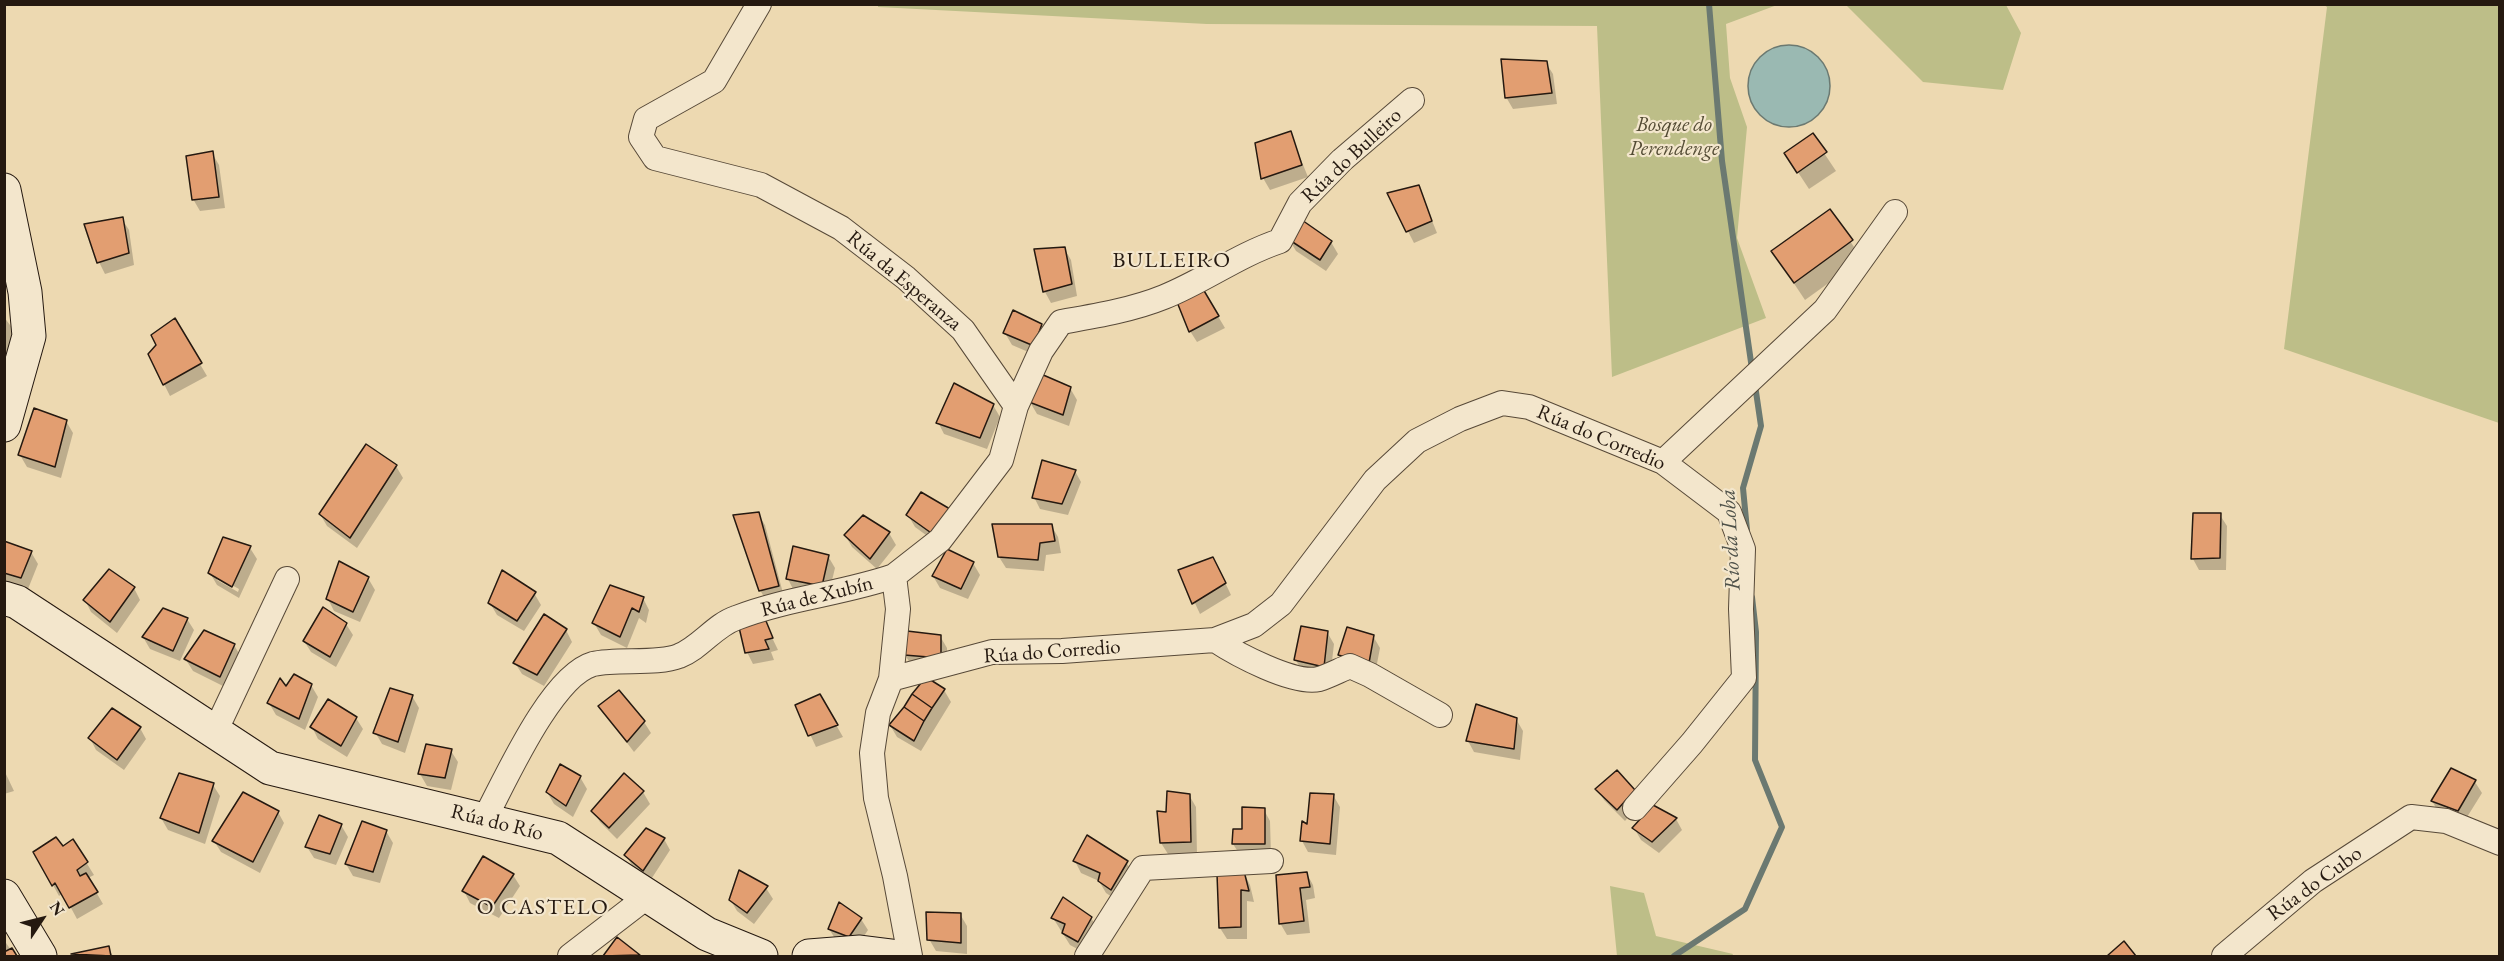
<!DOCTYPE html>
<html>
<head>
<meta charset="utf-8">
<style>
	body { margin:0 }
	#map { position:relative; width:2504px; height:961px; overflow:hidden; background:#edd9b1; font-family:"EB Garamond",serif }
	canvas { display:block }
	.frame { position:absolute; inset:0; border:6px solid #251910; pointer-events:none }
	.north { position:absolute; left:12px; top:889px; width:60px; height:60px; -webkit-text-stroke:4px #f3e6cc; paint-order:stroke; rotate:55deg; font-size:16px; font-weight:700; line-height:24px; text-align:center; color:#251910 }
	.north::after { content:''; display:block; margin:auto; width:21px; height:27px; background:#251910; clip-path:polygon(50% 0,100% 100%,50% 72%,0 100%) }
</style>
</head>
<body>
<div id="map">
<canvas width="2504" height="961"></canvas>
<div class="frame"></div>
<div class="north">N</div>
</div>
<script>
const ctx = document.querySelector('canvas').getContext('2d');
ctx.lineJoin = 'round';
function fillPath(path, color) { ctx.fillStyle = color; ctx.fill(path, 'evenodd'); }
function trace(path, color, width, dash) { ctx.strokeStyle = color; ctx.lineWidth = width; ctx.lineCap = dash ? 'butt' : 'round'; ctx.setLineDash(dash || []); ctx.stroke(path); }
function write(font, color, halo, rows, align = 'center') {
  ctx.font = font + ' "EB Garamond",serif'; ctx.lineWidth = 4.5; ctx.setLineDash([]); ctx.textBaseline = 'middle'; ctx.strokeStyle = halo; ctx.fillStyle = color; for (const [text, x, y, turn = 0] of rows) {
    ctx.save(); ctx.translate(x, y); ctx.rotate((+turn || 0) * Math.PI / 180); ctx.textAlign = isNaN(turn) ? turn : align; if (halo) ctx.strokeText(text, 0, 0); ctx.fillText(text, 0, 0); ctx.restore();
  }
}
fillPath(new Path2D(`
	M878,4l899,1 -51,19 4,54 17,49 -10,111 29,80 -154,59 -15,-351 -390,-2 -329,-17z
	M1846,5h160l15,28 -18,57 -80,-8z
	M2324,5h175v418l-215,-74 43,-342z
	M1610,886l34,7 12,43 77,18 -1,2h-115z`), '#bdbe88');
const water = new Path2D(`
	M1748 86a41 41 0 1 1 82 0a41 41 0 1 1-82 0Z`);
fillPath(water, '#9ab9b2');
trace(water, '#6b7971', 1.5);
fillPath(new Path2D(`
	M1546,63l7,11 4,30 -44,5 -7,-12z
	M1290,133l18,44 -38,13 -7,-12z
	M1812,135l24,36 -27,18 -23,-35z
	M212,153l7,12 6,43 -25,3 -7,-12z
	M1418,186l19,47 -23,10 -25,-49z
	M1830,211l32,48 -57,41 -32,-48z
	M122,219l7,11 5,35 -29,9 -6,-12z
	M1289,239l42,3 7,12 -12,17 -30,-20z
	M1064,248l7,12 6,36 -26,7 -6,-11 -9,-41z
	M1203,291l22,37 -28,14 -7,-11z
	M4,317l9,12 -9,50z
	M174,320l33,56 -37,20 -6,-12 -6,-39z
	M1041,325l6,12 -7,20 -28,-12 -7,-12z
	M1070,388l7,12 -8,26 -32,-12 -7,-12z
	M993,405l7,12 -13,32 -43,-15 -6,-12z
	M66,421l7,12 -12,45 -34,-11 -7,-12z
	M396,466l7,12 -46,70 -30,-22 -7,-12z
	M1075,471l6,11 -13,33 -28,-6 -6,-12z
	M921,494l20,52 -26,-19 -7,-12z
	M758,514l7,11 19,72 -17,5 -7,-12z
	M2220,515l7,11 -1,44h-27l-6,-11z
	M863,517l26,16 7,12 -19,24 -25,-22 -7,-12z
	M1051,525l7,12 3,16 -15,2 -2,16 -38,-3 -7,-11z
	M224,539l26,9 7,11 -18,39 -22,-13 -7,-12zM217,577l22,12 -1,3 -21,-12z
	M4,542l27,10 7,12 -10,25 -24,-8z
	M828,556l7,12 -7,29 -34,-6 -6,-12z
	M973,563l7,12 -12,24 -28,-11 -7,-12z
	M1219,570l12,25 -31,19 -20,-43z
	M368,578l7,12 -15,32 -26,-11 -6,-12z
	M134,588l6,12 -23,33 -26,-21 -6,-12z
	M534,593l7,12 -17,26 -27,-16 -7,-12z
	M643,598l6,12 -3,13 -7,-5 -12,30 -26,-13 -7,-12z
	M187,619l7,11 -14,31 -30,-12 -7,-12z
	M765,623l13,27 -7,2 3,8 -21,4 -6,-12z
	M346,624l7,11 -17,32 -25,-15 -7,-11z
	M566,630l6,12 -28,44 -22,-12 -7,-11z
	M1327,632l7,12 -4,34 -28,-6 -6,-12z
	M940,636l7,12v22l-35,-4 -7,-11z
	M1373,636l7,12 -5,26 -28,-8 -7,-11z
	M234,645l7,12 -14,31 -34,-17 -7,-11z
	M311,685l7,12 -13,33 -29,-15 -7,-12 18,-15z
	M944,690l7,12 -30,49 -24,-14 -7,-12z
	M819,695l24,42 -27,10 -19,-41z
	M412,696l7,12 -14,45 -23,-9 -7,-12z
	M600,707l44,15 7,11 -17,19z
	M356,718l7,11 -16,28 -29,-18 -6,-12z
	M1516,719l7,12 -3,29 -46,-8 -6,-11z
	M140,728l6,11 -22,31 -28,-20 -6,-12z
	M451,751l7,11 -7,28 -24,-4 -7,-12z
	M560,766l20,11 7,12 -14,28 -19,-13 -7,-12z
	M4,770l10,21 -10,3z
	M2452,770l23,12 7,11 -18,29 -25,-9 -7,-12z
	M1617,772l23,31 -15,18 -21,-21 -7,-11z
	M213,785l7,11 -15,48 -37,-14 -7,-12z
	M643,792l7,12 -33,35 -17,-17 -7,-11z
	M1189,795l7,12 1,47h-29l-7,-11 7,-30z
	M1333,795l7,12 -4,48 -28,-3 -6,-11 6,-14z
	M1264,810l6,11 1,34h-31l-7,-11z
	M278,812l6,11 -24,50 -39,-21 -7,-11z
	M1676,819l6,11 -23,23 -18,-13 -7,-12z
	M341,825l7,12 -12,28 -22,-7 -7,-11z
	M386,831l7,12 -13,40 -27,-7 -7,-12z
	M664,839l6,11 -20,31 -17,-14 -7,-12z
	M73,841l21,34 -6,3 15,26 -26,15 -14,-26 -4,3 -24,-44 28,-4z
	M1075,861l51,1 7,11 -15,28 -12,-8 -7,-12 -18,-8z
	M1244,873l6,12 4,17 -7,-1v38h-20l-7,-11z
	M1307,874l6,11 2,13 -9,2 4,33 -23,2 -7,-12z
	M513,875l7,11 -21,32 -29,-15 -6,-12z
	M766,888l7,11 -19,25 -17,-13 -7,-12z
	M960,914l7,12v28l-31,-3 -7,-12z
	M1053,918h38l7,11 -13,24 -15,-8z
	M861,919l7,11 -12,18 -20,-8 -7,-11z
	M617,939l22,17h-34z
	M4,940l11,16h-11z
	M108,948l5,8 -40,-1z`), '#0003');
trace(new Path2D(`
	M1709,4l13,157 30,208
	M1747,530l-4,-42 18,-62 -6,-41
	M1674,956l71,-47 37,-82 -27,-67 1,-128 -4,-35`), '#6b7971', 6);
const building = new Path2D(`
	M1501,59l46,2 5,32 -47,5z
	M1291,131l11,34 -41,14 -6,-36z
	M1813,133l14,19 -30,21 -13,-20z
	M213,151l6,46 -27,3 -6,-44z
	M1419,185l13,36 -26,11 -19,-39z
	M1830,209l23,31 -59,43 -23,-32z
	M123,217l6,36 -32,10 -13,-39z
	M1299,218l33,23 -12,19 -32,-21z
	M1065,247l7,37 -29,8 -9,-43z
	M1203,289l16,27 -30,16 -12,-30z
	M1013,310l29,14 -8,22 -31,-13z
	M175,318l27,45 -39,22 -15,-31 8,-9 -5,-10z
	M1041,374l30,13 -8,28 -34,-13z
	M954,383l40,21 -14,34 -44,-15z
	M34,408l33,12 -12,47 -37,-12z
	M366,444l31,21 -47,73 -31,-24z
	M1042,460l34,10 -14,34 -30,-6z
	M921,492l29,17 -16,26 -28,-20z
	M759,512l20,74 -20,5 -26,-76z
	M2193,513h28l-1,45 -29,1z
	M863,515l27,17 -20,27 -26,-24z
	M992,524h60l3,17 -15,2 -2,17 -40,-3z
	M223,537l28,9 -19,41 -24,-14z
	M4,541l28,10 -11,27 -17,-5z
	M793,546l36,9 -7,31 -36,-7z
	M947,549l27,13 -13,27 -29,-13z
	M1213,557l13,26 -34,21 -14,-34z
	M339,561l30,16 -16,35 -27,-13z
	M109,569l26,18 -25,35 -27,-22z
	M502,570l34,22 -19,29 -29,-18z
	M610,585l34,12 -5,15 -7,-4 -12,29 -28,-14z
	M323,607l24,16 -17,34 -27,-16z
	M163,608l25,10 -15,33 -31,-14z
	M544,614l23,15 -30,46 -24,-12z
	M766,621l7,17 -8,2 4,9 -24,4 -7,-30z
	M1301,626l27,5 -4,36 -30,-7z
	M1347,627l27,8 -5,28 -31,-8z
	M204,630l31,14 -15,33 -36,-18z
	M907,631l34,4v23l-37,-3z
	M294,674l18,10 -13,35 -32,-16 13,-25 6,8z
	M926,677l19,12 -13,19 -20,-14z
	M390,688l23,7 -15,47 -25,-9z
	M619,690l26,31 -18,21 -29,-36z
	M820,694l18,31 -30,11 -13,-31z
	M912,694l20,14 -8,13 -20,-14z
	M328,699l29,18 -16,29 -31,-19z
	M1476,704l41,14 -3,31 -48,-8z
	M904,707l20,14 -10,20 -25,-16z
	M112,708l29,19 -24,33 -29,-22z
	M426,744l26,5 -7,29 -27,-4z
	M560,764l21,12 -15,30 -20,-14z
	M2451,768l25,12 -18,31 -27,-10z
	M1617,770l18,20 -18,20 -22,-21z
	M179,773l35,10 -15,50 -39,-15z
	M624,773l20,18 -35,37 -18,-17z
	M1167,791l23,3 1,48 -31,1 -3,-32 9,1z
	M243,792l36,19 -26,51 -41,-21z
	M1310,793l24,1 -4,50 -30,-3 2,-20 5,3z
	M1653,805l24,13 -25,24 -20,-14z
	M1242,807l23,1v36h-33l1,-15h9z
	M319,815l23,9 -12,30 -25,-7z
	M362,821l25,9 -14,42 -28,-8z
	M646,828l19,10 -22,33 -19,-16z
	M1087,835l41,26 -17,29 -13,-9 2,-8 -27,-12z
	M56,837l7,9 10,-7 15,23 -11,8 3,6 6,-3 12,19 -29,16 -14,-25 -3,3 -19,-34z
	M483,856l31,18 -22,33 -30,-16z
	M739,870l29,16 -21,27 -18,-13z
	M1244,871l5,20 -8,-1v37l-22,1 -2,-54z
	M1307,872l3,15 -10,1 4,33 -25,3 -3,-49z
	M1063,897l29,20 -14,25 -16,-9 3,-9 -14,-6z
	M839,902l23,16 -13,19 -21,-8z
	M926,912l35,1v30l-34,-3z
	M617,937l23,18 -37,1z
	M2124,941l12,15h-29z
	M109,946l2,10 -40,-2z
	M12,948l5,8h-13v-4z`);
fillPath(building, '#e29e71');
trace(building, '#251910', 1.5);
const street = new Path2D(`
	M759,4l-45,77 -68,38 -5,18 14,21 106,27 80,43 65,50 57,52 53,76
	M1663,462l162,-152 70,-98
	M894,576l46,-36 61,-80 15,-54 25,-55 20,-29c34,-6 71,-12 103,-25 40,-16 74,-42 116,-56l20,-38 42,-43 70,-60
	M1215,640c21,14 79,45 104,39 10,-3 21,-9 31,-13l20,9 70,40
	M891,679l101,-27 70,-1 153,-11 39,-15 27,-21 94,-124 42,-39 43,-22 42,-16 27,4 134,55 66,50 14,37 -2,60 3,69 -52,65 -57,65
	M215,732l72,-153
	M485,818c20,-37 66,-142 108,-154 24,-6 64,1 86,-8 21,-8 36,-31 57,-38 51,-20 106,-24 158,-42l4,33 -7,70 -13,34 -6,40 4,45 19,78 15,80
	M570,956l78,-60
	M1087,956l56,-88 128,-7
	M2224,956l89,-75 98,-64 35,4 54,22`);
const secondary = new Path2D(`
	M4,190l21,102 4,44 -25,89
	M4,598l13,4 253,166 288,70 149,96 54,22
	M4,896l36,60
	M809,956l51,-4 32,4`);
trace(street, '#574938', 26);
trace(secondary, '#251910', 35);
trace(street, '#f3e6cc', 24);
trace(secondary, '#f3e6cc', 33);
write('italic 21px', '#534b34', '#f3e6cc', [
	["Bosque do",1674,125],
	["Perendenge",1674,149]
]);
write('21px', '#251910', '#f3e6cc', [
	["Rúa do Bulleiro",1352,156,-43],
	["Rúa da Esperanza",904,281,40],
	["Rúa do Corredio",1601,438,23],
	["Rúa de Xubín",817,597,-14],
	["Rúa do Corredio",1052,652,-4],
	["Rúa do Río",497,823,14],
	["Rúa do Cubo",2315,884,-36]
]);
ctx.letterSpacing = '1.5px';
write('22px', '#251910', '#f3e6cc', [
	["BULLEIRO",1172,261],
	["O CASTELO",543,908]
]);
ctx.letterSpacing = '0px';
write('italic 22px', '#4e5149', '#f3e6cc', [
	["Río da Loba",1731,540,-93]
]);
</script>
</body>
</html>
